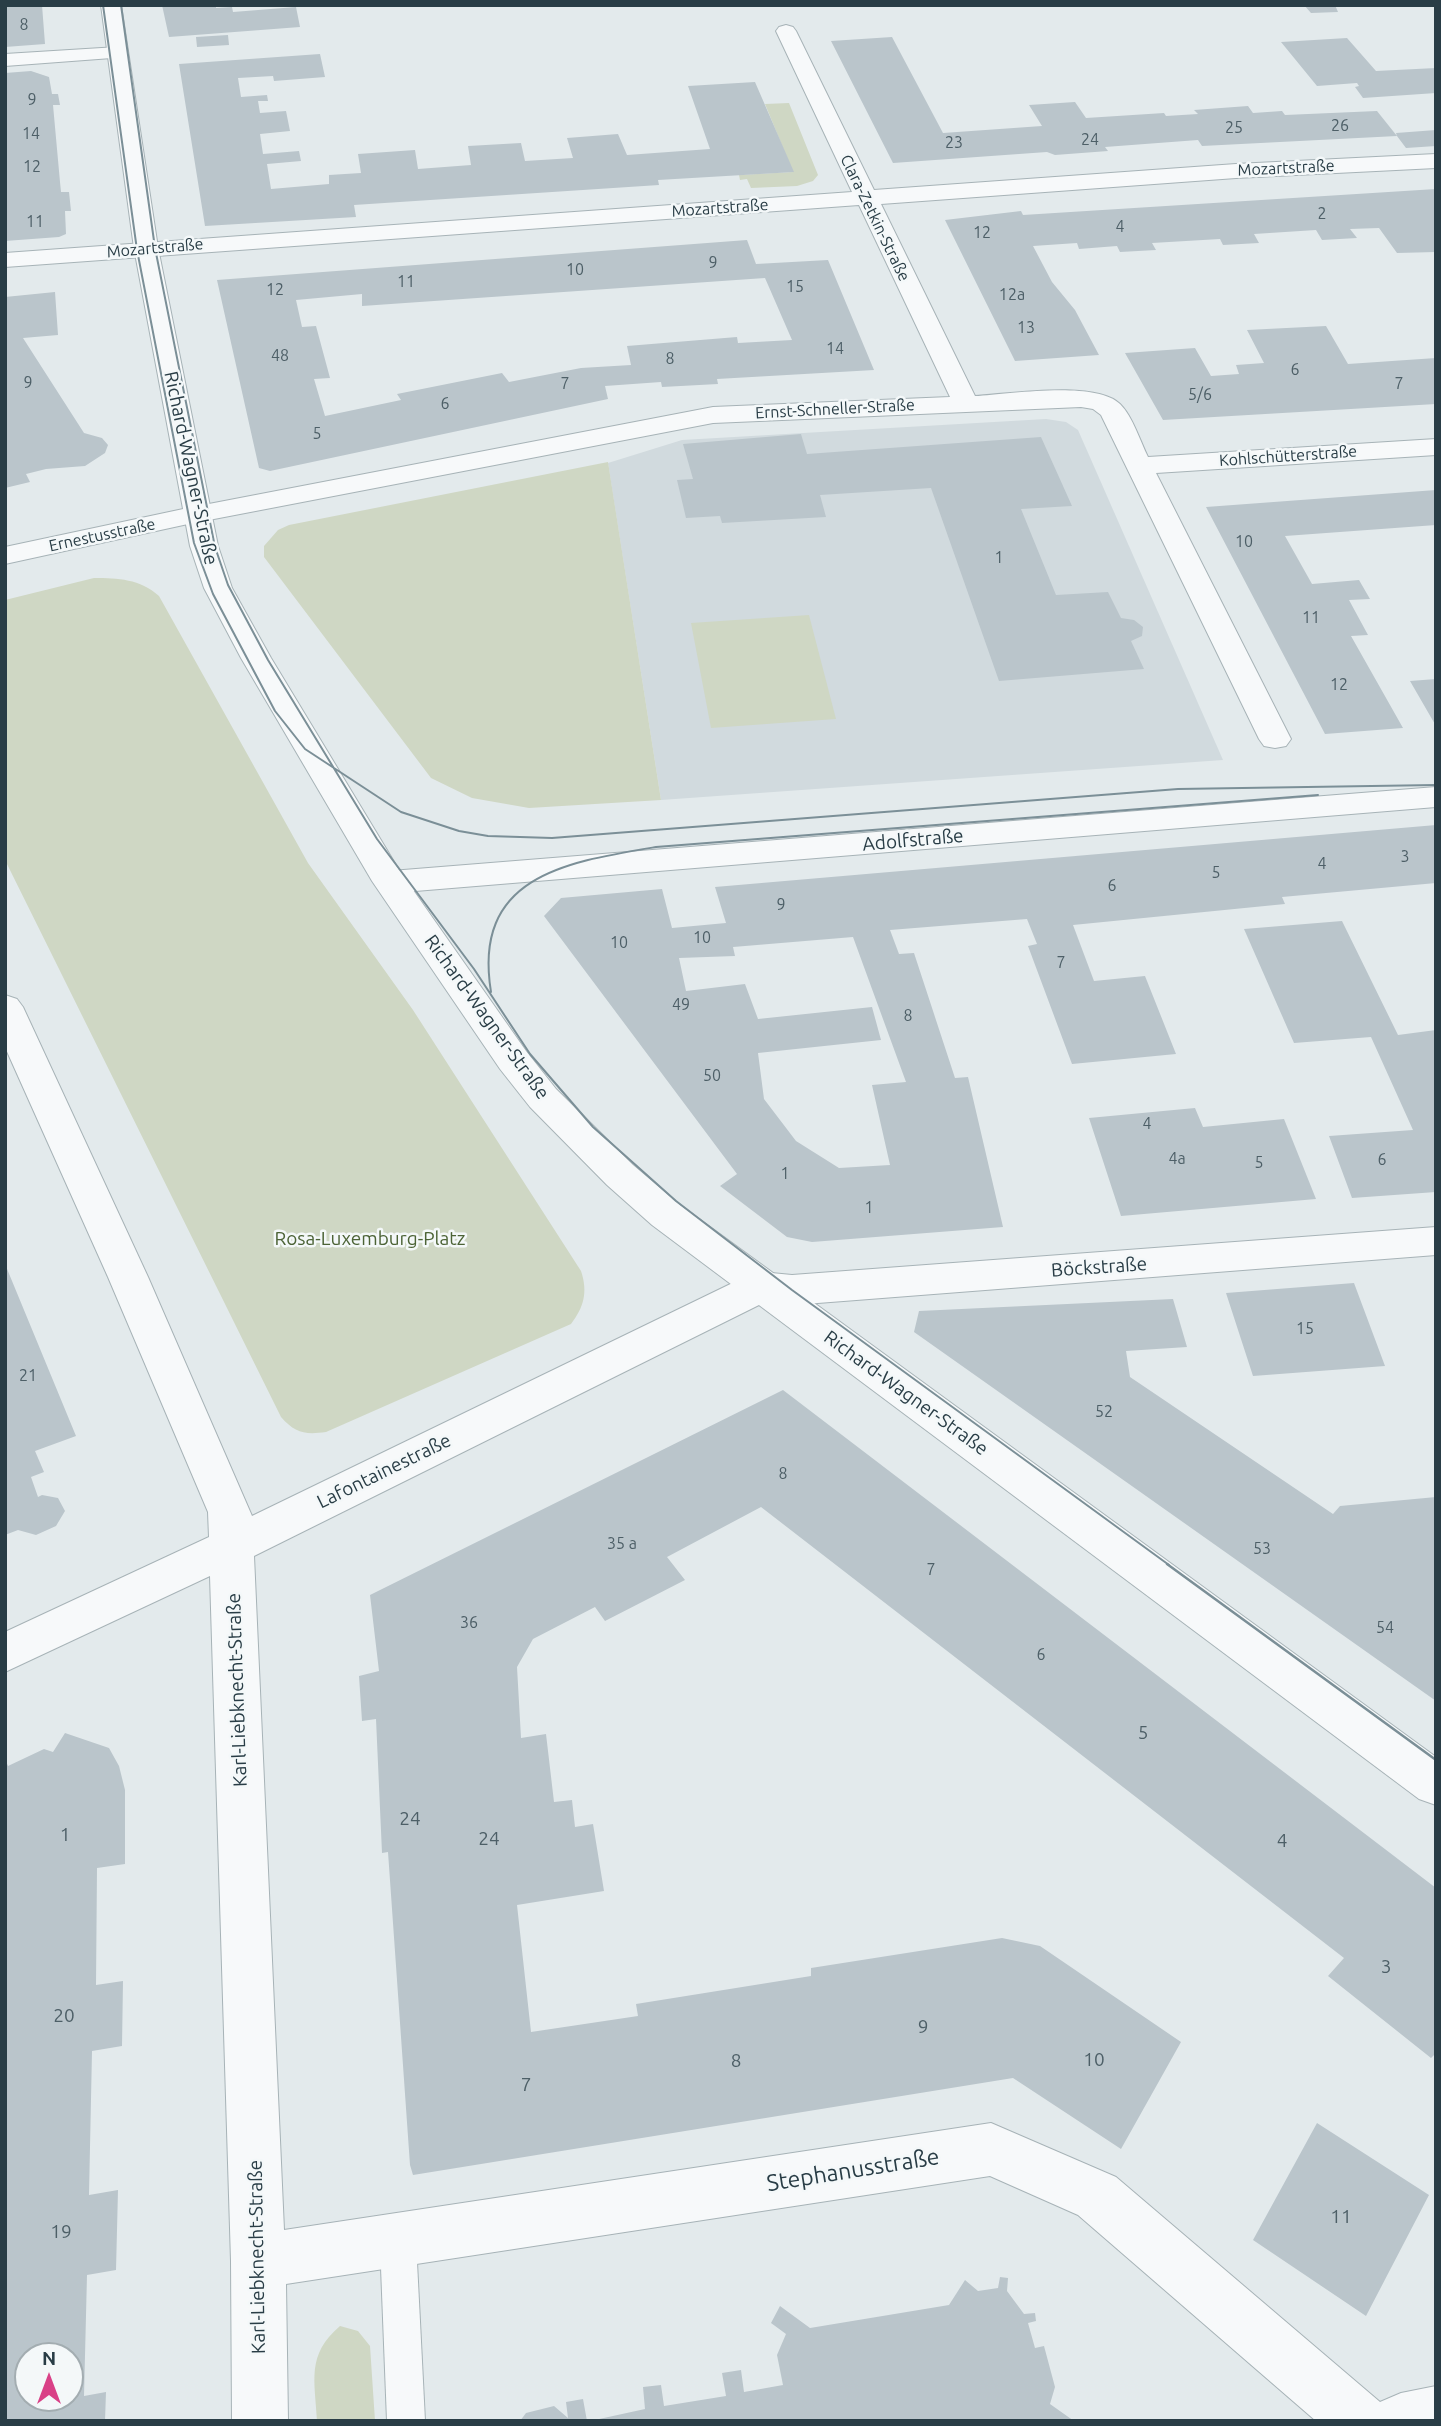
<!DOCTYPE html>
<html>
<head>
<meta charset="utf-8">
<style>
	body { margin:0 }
	#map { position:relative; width:1441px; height:2426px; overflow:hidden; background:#e3eaec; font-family:Ubuntu,sans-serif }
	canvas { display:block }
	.frame { position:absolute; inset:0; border:7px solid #293d46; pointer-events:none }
	.north { position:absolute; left:14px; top:2342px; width:70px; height:70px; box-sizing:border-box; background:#f4f8f9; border:2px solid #a3adb1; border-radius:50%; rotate:0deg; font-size:19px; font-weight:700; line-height:28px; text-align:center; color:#293d46 }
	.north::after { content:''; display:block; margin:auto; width:24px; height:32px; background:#d94187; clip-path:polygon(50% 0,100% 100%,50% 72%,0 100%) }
</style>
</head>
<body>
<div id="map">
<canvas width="1441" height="2426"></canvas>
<div class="frame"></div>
<div class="north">N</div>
</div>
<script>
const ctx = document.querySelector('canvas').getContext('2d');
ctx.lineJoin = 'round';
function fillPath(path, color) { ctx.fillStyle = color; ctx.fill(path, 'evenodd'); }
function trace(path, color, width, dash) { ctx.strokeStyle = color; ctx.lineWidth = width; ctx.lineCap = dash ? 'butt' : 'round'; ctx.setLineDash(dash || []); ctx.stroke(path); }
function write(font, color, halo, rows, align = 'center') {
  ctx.font = font + ' Ubuntu,sans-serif'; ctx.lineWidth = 5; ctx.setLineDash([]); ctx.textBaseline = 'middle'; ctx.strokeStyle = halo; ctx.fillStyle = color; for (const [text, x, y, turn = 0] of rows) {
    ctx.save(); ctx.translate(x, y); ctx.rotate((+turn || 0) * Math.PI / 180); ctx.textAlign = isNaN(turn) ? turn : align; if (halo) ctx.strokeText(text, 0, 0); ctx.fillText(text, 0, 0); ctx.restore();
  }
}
fillPath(new Path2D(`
	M1046,419l20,3 12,8 145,330 -562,40 -53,-337 74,-23z`), '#d1dade');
fillPath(new Path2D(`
	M789,103l29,72 -5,6 -16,5 -46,2 -4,-9 -7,1 -1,-5 54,-3 -28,-68z
	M608,462l53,338 -132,8 -57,-10 -41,-20 -167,-221v-11l14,-16 11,-5z
	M94,578c24,0 46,1 65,18l149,267 105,147 168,261c7,21 3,36 -10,53l-245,108c-21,3 -31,1 -45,-15l-276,-557v-260z
	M809,615l27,104 -125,9 -20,-105z
	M340,2326l18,5 12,15 5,75h-58c-2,-41 -11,-66 23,-95z`), '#cfd7c4');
fillPath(new Path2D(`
	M5,5h37l3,39 -40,3z
	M162,5h54v3l16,-1 1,5 63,-5 4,20 -131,10z
	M1304,5h31l3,7 -27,1z
	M228,35l1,10 -32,2 -1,-10z
	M892,37l51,96 99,-7 -13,-21 46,-3 11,16 78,-5 2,3 32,-2 -4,-4 54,-4 5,7 29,-2 3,4 92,-4 20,25 -1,-3 40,-3v16l-30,2 -9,-12 -195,10 -4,-6 -93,7 3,4 -53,4 -8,-3 -154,11 -62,-122z
	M1347,38l29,33 60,-3v25l-73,5 -8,-11 4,-1 -2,-3 -40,3 -36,-44z
	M320,54l5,23 -51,4 -1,-5 -35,2 3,19 26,-2 1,6h-10l2,12 26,-2 4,20 -30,3 3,20 36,-3 2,10 -34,3 4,25 58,-5v-9l32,-2 -3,-19 57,-4 3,19 53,-4 -3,-19 53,-3 4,18 48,-3 -6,-20 51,-4 9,21 83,-6 -22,-63 67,-4 39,90 -136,8 1,5 -305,20 2,12 -151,9 -26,-162z
	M31,71l18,6 3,17h6l2,11h-7l7,77 1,10h8l2,19h-6l1,23 -7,3 -54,4v-168z
	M1436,189v63l-39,1 -18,-25 -29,1 7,9 -35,2 -6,-10 -62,4 5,9 -36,2 -3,-6 -68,4 4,7 -36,2 -3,-6 -38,3 -2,-6 -44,3 19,36 23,28 24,45 -84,6 -70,-141 76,-9 2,4z
	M747,240l9,24 72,-4 46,110 -157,9 1,5 -56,3 -1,-5 -56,4 3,13 -338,72 -11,-3 -42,-188zM765,278l27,62 -54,3 -1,-6 -110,9 4,19 -50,3 -72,14 -7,-9 -105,21 4,6 -76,16 -11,-37 16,-1 -14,-52 -14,1 -6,-27 66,-6v12z
	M55,292l3,43 -35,3 61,95 18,5 6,7 -3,8 -20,13 -39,3 -20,5 4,8 -25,6v-191z
	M1326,326l22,38 88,-6v46l-273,16 -38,-67 70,-5 16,28 28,-2 -3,-9 28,-2 -17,-33z
	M801,434l6,20 234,-17 31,69 -51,3 35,86 52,-3 13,26 13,2 9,7 -1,9 -11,5 13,28 -145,12 -68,-193 -111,7 6,22 -104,6 -2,-7 -34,2 -9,-38 16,-1 -10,-35z
	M1436,490v35l-151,11 27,48 47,-4 11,19 -21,1 19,35 -17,1 52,92 -78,6 -119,-227z
	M1436,679v47l-26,-45z
	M1436,825v58l-154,14 3,7 -212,21 21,56 51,-5 31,78 -104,10 -44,-118 9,-2 -10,-25 -137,11 9,24 15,-1 41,125 13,-1 35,150 -191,15 -25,-5 -67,-51 17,-12 -193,-258 17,-18 101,-9 10,39 54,-5 -11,-36zM853,937l53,145 -34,3 18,80 -51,3 -43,-27 -32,-42 -6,-46 123,-13 -9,-33 -114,12 -13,-35 -59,7 -7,-33 56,-2 -2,-9z
	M1342,921l56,114 38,-5v162l-84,6 -23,-62 84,-6 -42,-93 -77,6 -50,-114z
	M1195,1108l8,19 81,-8 32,80 -195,17 -32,-98z
	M5,1264l71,172 -41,15 9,21 -13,5 7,20 4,-2 16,3 7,13 -9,15 -20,9 -18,-5 -13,5z
	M1354,1283l31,83 -132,10 -27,-83z
	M1173,1299l14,48 -61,4 4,26 203,137 7,-8 96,-9v204l-522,-369 5,-21z
	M783,1390l653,498v165l-5,5 -103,-82 16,-18 -583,-451 -94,50 18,23 -80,41 -10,-14 -62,32 -16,28 4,71 25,-4 8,68 18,-2 3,27 18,-3 11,67 -87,14 14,127 107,-16 -2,-12 175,-28v-8l191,-30 38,8 141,96 -60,107 -108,-71 -600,97 -3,-10 -22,-313 -6,1 -6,-134 -14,2 -3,-45 20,-5 -9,-76z
	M65,1733l44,15 10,18 6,24v74l-28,4 -1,117 27,-4 -1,65 -30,5 -3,144 29,-5 -2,80 -29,5 -3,121 22,-4 -1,29h-100v-662l3,7 36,-17 9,3zM28,2356h42v42h-42z
	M1317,2123l112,72 -63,121 -113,-76z
	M1000,2277l8,1 -1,13 17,23 11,-1 1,8 -8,2 7,25 9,-2 11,41 -5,17 24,17h-484l55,-12 -2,-22 18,-2 3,21 62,-10 -4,-23 19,-3 3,22 39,-7 -6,-30 9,-21 -15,-11 9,-17 30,22 139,-23 16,-25 13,11 20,-3z
	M583,2399l4,22h-67l6,-8 28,-7 14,12 -2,-16z`), '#bac5cb');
const service = new Path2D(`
	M398,2224l13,5 5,13 9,179h-38l-7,-179 5,-13z`);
const minor = new Path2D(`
	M786,25l7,2 3,4 78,159 362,-26 200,-10v14l-200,10 -355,26 94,192c34,-2 121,-16 145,8 13,13 20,37 28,53l288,-18v16l-280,18 135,266 -5,7 -11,2 -11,-2 -5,-7 -158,-324 -8,-6 -12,-2 -368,16 -525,101 -183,40v-17l183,-39 525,-101 237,-10 -91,-192 -854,62v-14l847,-61 -76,-161 3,-4z
	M118,47l7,2 3,4 -3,4 -120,9v-12z
	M1436,787v20l-1045,86 -12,-3 -5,-8 5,-8 12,-3z
	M5,995l12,4 6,8 125,270 104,239 495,-240 14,-4 31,3 644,-48v28l-644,50 -27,-3 -511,254 30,674 707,-107 125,54 264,225 21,-9 35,-7v35h-120l-238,-206 -88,-39 -704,108 2,137h-56l-1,-160 -21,-685 -205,96v-40l204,-95 -1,-25 -100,-235 -103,-230z`);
const tertiary = new Path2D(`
	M101,5h20l37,243 60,298 14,42 39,70 128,212 127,181 30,38 77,76 47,40 756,552v48l-17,-6 -767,-574 -45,-40 -77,-78 -30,-38 -128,-188 -131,-223 -37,-70 -14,-42 -56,-298z`);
trace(service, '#a7b3b7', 2);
trace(minor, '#a7b3b7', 2);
trace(tertiary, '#a7b3b7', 2);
fillPath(service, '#f7f9fa');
fillPath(minor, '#f7f9fa');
fillPath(tertiary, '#f7f9fa');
trace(new Path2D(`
	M103,5l34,245 57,293 19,51 62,117 30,38 96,63 58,19 29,5 64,2 626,-49 258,-4
	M121,5l34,243 60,299 13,38 40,75 109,179 97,130 56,85 63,73 83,74 116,89 377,275
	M491,992c-19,-116 75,-130 165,-145l662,-52`), '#7b8f97', 2);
trace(new Path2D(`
	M1167,1564l269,196`), '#7b8f97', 2.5);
write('16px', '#4d5f67', null, [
	["8",24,25],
	["9",32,100],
	["26",1340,126],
	["25",1234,128],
	["14",31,134],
	["24",1090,140],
	["23",954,143],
	["12",32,167],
	["2",1322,214],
	["11",35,222],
	["4",1120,227],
	["12",982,233],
	["9",713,263],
	["10",575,270],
	["11",406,282],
	["15",795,287],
	["12",275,290],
	["12a",1012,295],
	["13",1026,328],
	["14",835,349],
	["48",280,356],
	["8",670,359],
	["6",1295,370],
	["9",28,383],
	["7",565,384],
	["7",1399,384],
	["5/6",1200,395],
	["6",445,404],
	["5",317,434],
	["10",1244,542],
	["1",999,558],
	["11",1311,618],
	["12",1339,685],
	["3",1405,857],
	["4",1322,864],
	["5",1216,873],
	["6",1112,886],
	["9",781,905],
	["10",702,938],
	["10",619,943],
	["7",1061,963],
	["49",681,1005],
	["8",908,1016],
	["50",712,1076],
	["4",1147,1124],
	["4a",1177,1159],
	["6",1382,1160],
	["5",1259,1163],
	["1",785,1174],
	["1",869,1208],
	["15",1305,1329],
	["21",28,1376],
	["52",1104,1412],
	["8",783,1474],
	["35 a",622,1544],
	["53",1262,1549],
	["7",931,1570],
	["36",469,1623],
	["54",1385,1628],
	["6",1041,1655]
]);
write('16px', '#293d46', '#f4f8f9', [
	["Mozartstraße",1286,168,-3],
	["Mozartstraße",720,208,-4],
	["Clara-Zetkin-Straße",875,218,64],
	["Mozartstraße",155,248,-5],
	["Ernst-Schneller-Straße",835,409,-3],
	["Kohlschütterstraße",1288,456,-4],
	["Ernestusstraße",102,535,-12]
]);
write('19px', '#293d46', '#f4f8f9', [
	["Richard-Wagner-Straße",191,468,78],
	["Adolfstraße",913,840,-5],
	["Richard-Wagner-Straße",487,1017,54],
	["Böckstraße",1099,1267,-4],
	["Richard-Wagner-Straße",906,1393,36],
	["Lafontainestraße",384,1471,-26],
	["Karl-Liebknecht-Straße",237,1690,-92],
	["Karl-Liebknecht-Straße",257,2257,-91]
]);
write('19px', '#4c6336', '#f4f8f9', [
	["Rosa-Luxemburg-Platz",370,1239]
]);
write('19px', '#4d5f67', null, [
	["5",1143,1733],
	["24",410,1819],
	["1",65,1835],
	["24",489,1839],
	["4",1282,1841],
	["3",1386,1967],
	["20",64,2016],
	["9",923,2027],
	["10",1094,2060],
	["8",736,2061],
	["7",526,2085],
	["11",1341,2217],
	["19",61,2232]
]);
write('23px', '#293d46', '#f4f8f9', [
	["Stephanusstraße",853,2170,-9]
]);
</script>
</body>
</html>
